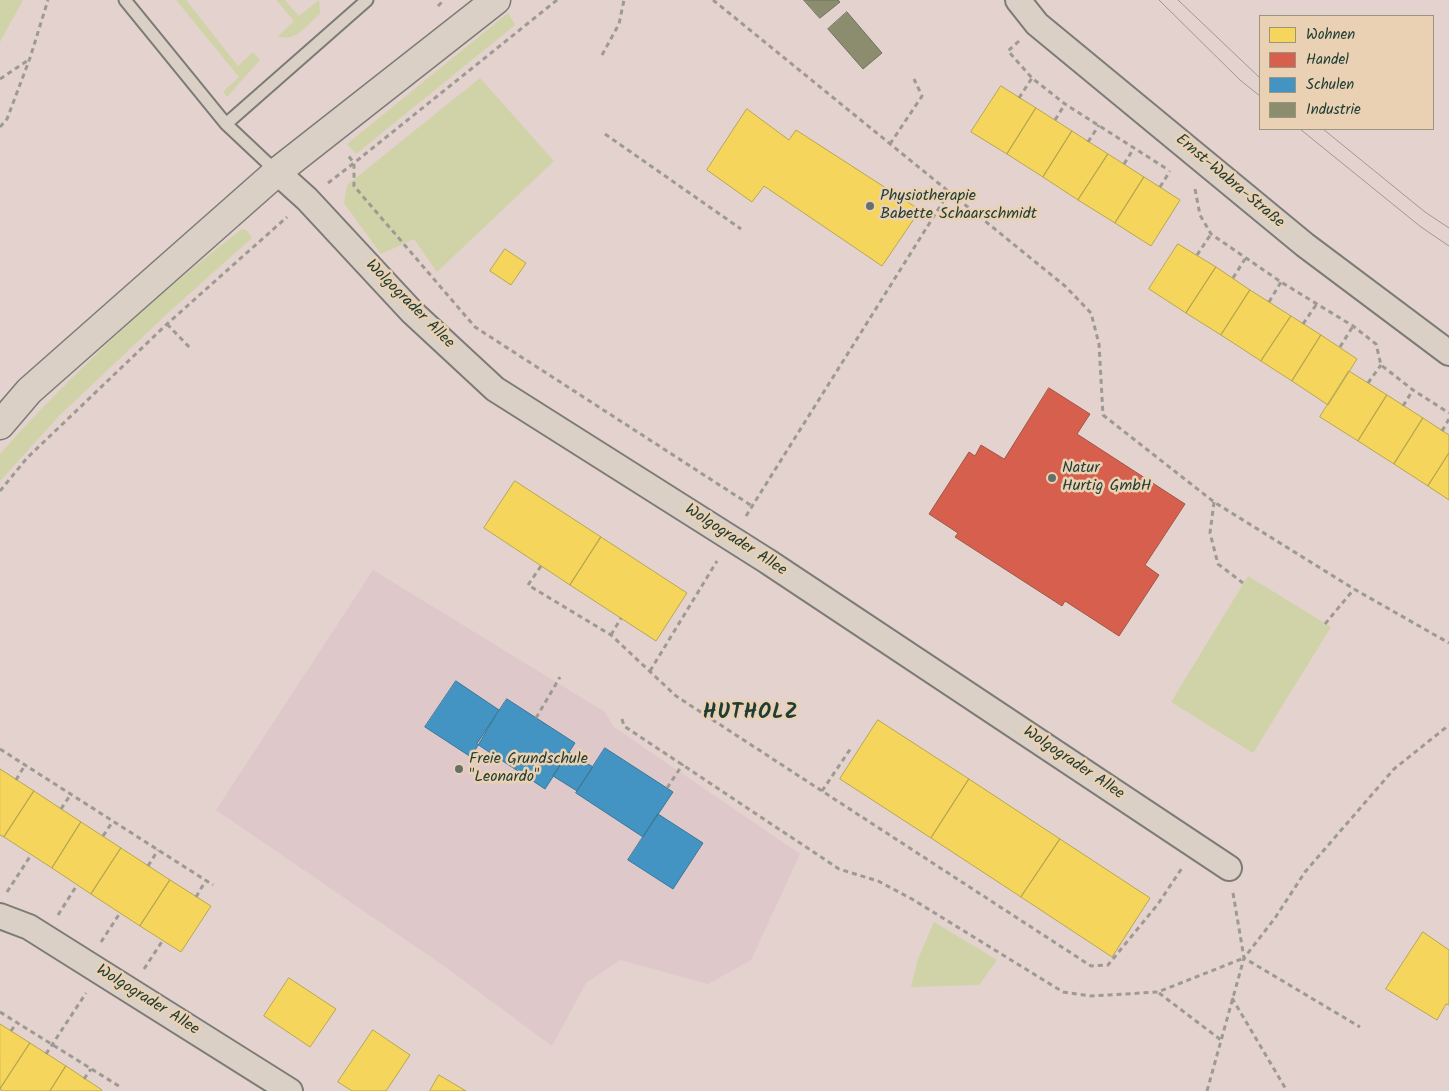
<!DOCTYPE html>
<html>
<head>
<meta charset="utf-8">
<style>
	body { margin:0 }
	#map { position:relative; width:1449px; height:1091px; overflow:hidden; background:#e3d2cd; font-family:Kalam,sans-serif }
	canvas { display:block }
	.legend { position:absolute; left:1259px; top:15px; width:175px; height:115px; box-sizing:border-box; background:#ebd1b3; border:1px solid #999680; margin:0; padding:6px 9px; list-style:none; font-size:15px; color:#1f3d34 }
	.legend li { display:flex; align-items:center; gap:10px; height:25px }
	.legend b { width:25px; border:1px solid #999680 }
</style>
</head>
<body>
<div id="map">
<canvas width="1449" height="1091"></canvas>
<ul class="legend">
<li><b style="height:14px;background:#f6d55c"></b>Wohnen</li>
<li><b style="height:14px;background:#d6604d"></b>Handel</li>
<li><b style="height:14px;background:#4393c3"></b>Schulen</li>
<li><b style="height:14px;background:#8c8c6e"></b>Industrie</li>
</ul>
</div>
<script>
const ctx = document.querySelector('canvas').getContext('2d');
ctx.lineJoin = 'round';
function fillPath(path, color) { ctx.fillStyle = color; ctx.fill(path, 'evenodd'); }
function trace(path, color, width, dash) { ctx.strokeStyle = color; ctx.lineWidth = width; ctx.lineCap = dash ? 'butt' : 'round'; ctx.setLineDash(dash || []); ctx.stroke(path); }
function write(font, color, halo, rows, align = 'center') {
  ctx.font = font + ' Kalam,sans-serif'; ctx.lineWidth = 5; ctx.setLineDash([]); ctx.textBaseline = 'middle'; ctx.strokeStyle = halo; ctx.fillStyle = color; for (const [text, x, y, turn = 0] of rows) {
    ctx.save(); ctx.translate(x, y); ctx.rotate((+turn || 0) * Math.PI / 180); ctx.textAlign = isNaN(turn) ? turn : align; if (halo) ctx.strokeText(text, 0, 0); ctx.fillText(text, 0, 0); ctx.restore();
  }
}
fillPath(new Path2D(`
	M373,570l232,142 9,15 186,127 -49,106 -43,24 -88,-24 -34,23 -34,63 -108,-80 -228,-156z`), '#dfc8ca');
fillPath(new Path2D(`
	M0,0h23l-23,42z
	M176,0h10l52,66 15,-14 7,8 -33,37 -4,-5 16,-15z
	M276,0h9l14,16 20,-16 1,14c-13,11 -25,29 -42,22l16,-15z
	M508,13l7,12 -159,129 -9,-10z
	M480,78l74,83 -117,111 -23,-33 -33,15 -37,-51 3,-18z
	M242,229l4,1 6,8 -82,73 -110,104 -60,66v-27c73,-82 155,-158 242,-225z
	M1248,576l83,51 -78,126 -82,-51z
	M934,922l63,38 -18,25 -68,2 7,-28z`), '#d0d3a7');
const homes = new Path2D(`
	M1001,86l35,22 -29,46 -36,-22z
	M1036,108l36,23 -29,46 -36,-23z
	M747,109l42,31 7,-10 124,80 -38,56 -118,-80 -12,16 -45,-32z
	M1072,131l36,23 -30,46 -35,-23z
	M1108,154l36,23 -29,46 -37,-23z
	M1144,177l36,23 -29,46 -36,-23z
	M1178,244l38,23 -30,46 -37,-24z
	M505,249l21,14 -15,22 -21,-14z
	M1216,267l34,23 -29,45 -35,-22z
	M1250,290l41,26 -30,45 -40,-26z
	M1291,316l30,19 -29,46 -31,-20z
	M1321,335l36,24 -29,46 -36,-24z
	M1349,371l38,24 -29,46 -38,-24z
	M1387,395l36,23 -29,46 -36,-23z
	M1423,418l26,17v18l-21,33 -34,-22z
	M1449,453v47l-21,-14z
	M515,481l86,56 -31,48 -86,-57z
	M601,537l86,56 -31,48 -86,-56z
	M878,720l91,59 -38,59 -91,-59z
	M0,769l34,22 -30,46 -4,-2z
	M969,779l91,60 -39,58 -90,-59z
	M34,791l47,31 -29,46 -48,-31z
	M81,822l40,26 -30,46 -39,-26z
	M1060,839l90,59 -38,59 -91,-60z
	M121,848l49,32 -30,46 -49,-32z
	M170,880l41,26 -30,46 -41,-26z
	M1423,932l26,18v55l-3,-1 -9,16 -51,-31z
	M289,978l47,31 -26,38 -46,-31z
	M0,1024l30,19 -30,46z
	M373,1030l37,25 -24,36h-34l-14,-9z
	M30,1043l36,23 -16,25h-47l-3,-2z
	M66,1066l36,24 -1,1h-51z
	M439,1075l27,16h-36z`);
fillPath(homes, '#f6d55c');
trace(homes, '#b6a750', 1);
const shops = new Path2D(`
	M1049,388l41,26 -13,20 108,70 -40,61 14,10 -40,61 -54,-35 -3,5 -107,-69 3,-4 -29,-19 40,-62 6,4 6,-11 23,14z`);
fillPath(shops, '#d6604d');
trace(shops, '#9f5646', 1);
const schools = new Path2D(`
	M456,681l43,29 -28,47 -46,-30z
	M507,699l68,44 -30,46 -68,-45z
	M605,748l68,44 -30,45 -67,-44z
	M569,752l24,15 -16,24 -24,-15z
	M658,814l45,29 -30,46 -45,-29z`);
fillPath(schools, '#4393c3');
trace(schools, '#387998', 1);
const industry = new Path2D(`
	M804,0h34l2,2 -20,16z
	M847,12l35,41 -19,16 -35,-40z`);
fillPath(industry, '#8c8c6e');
trace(industry, '#6b745d', 1);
const service = new Path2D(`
	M125,0l101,124 51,48
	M226,124l141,-124`);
const minor = new Path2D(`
	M1018,0l19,24 268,221 144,108
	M277,172l30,27 105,113 83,77 272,172 462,307
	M0,916l29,11 261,164`);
const secondary = new Path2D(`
	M0,425l29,-34 248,-219 219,-172`);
trace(service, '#7d7b77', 15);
trace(minor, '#7d7b77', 28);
trace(secondary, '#7d7b77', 31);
trace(new Path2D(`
	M557,0l-203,163v23l121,141 277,179
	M713,0l352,286 26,27 8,31 4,71 111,87 140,87 95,54
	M438,6l6,-6
	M1019,41l-11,10 24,27 33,26 102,65
	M602,55l17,-31 5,-24
	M0,79l30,-20
	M1019,98l13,-20
	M1055,120l10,-16
	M0,127l7,-8 23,-61 18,-58
	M605,134l136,95
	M1088,142l11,-17
	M890,144l32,-48 -8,-17
	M1124,164l10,-16
	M328,183l26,-20 -7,-9
	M1160,187l10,-16
	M1195,189l5,26 11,19 70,48 72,44 23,18 5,21 32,25 36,23
	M1197,255l14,-21
	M1233,278l12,-19
	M1269,302l12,-20
	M167,324l25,26
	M1303,324l13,-19
	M1340,347l13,-21
	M1368,383l13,-18
	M1403,406l10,-16
	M1442,431l7,-12
	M0,491l27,-33 140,-134 120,-107
	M1214,502l-4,31 8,31 25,19
	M746,516l203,-324
	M541,566l-13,19 83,50 65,61 415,270 17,-1 50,-61 24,-36
	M1325,624l29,-35
	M611,635l10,-17
	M650,671l67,-110
	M536,718l24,-41
	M622,719l2,7 215,143 39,12 34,18 151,93 28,4 67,-4 86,-34
	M0,749l213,136
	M16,780l9,-15
	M667,788l16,-24
	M822,791l29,-43
	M61,809l10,-15
	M103,836l10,-15
	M148,866l10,-16
	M7,892l24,-37
	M1233,893l11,65 116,69
	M196,897l10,-17
	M58,915l19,-30
	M101,942l19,-29
	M144,969l19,-29
	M1159,993l62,47
	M1232,998l55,93
	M0,1012l122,76
	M11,1031l6,-9
	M46,1054l40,-61
	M84,1079l7,-10
	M1207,1091l37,-133 31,-40 30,-46 89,-103 55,-44`), '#9d9a92', 3, [5, 4]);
trace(service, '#dad0c6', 11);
trace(minor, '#dad0c6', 24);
trace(secondary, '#dad0c6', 28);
trace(new Path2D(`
	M1159,0l81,80 20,16
	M1178,0l82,78
	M1300,129l121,98 28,19
	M1323,129l102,83 24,16`), '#9d9a92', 1);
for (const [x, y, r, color] of [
	[870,206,5,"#64716a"],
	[1052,478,5,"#64716a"],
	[459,769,5,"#64716a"]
]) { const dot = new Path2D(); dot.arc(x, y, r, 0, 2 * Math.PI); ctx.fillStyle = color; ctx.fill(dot); trace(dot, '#ebd1b3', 2); }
write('16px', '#1f3d34', '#ebd1b3', [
	["Ernst-Wabra-Straße",1229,182,40],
	["Wolgograder Allee",409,305,45],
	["Wolgograder Allee",735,541,33],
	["Wolgograder Allee",1073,764,34],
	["Wolgograder Allee",147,1001,32]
]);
write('16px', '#1f3d34', '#ebd1b3', [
	["Physiotherapie",880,197],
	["Babette Schaarschmidt",880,215],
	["Natur",1062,469],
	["Hurtig GmbH",1062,487],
	["Freie Grundschule",469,760],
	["\"Leonardo\"",469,778]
], 'left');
ctx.letterSpacing = '1px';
write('bold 21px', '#1f3d34', '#ebd1b3', [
	["HUTHOLZ",751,714]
]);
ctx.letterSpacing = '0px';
</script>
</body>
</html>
